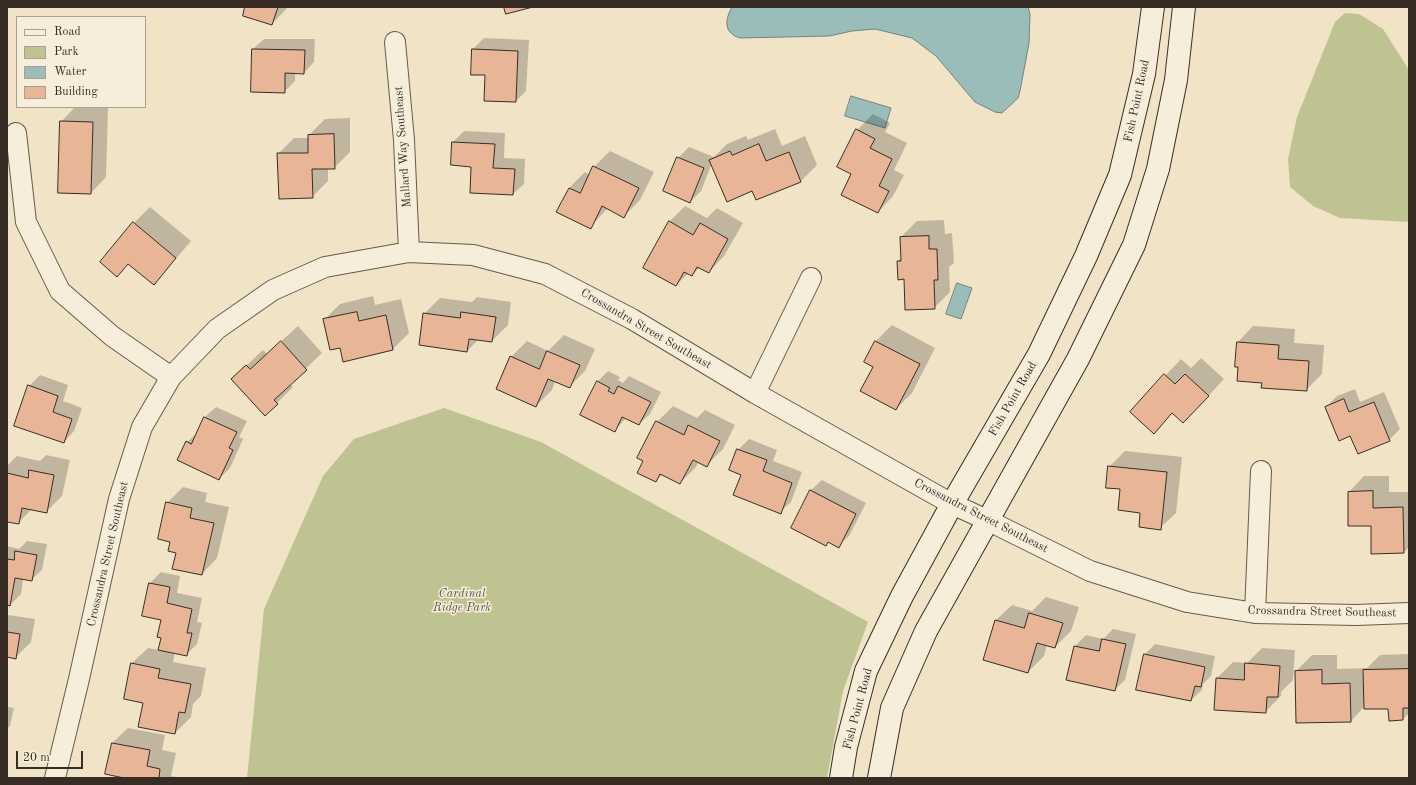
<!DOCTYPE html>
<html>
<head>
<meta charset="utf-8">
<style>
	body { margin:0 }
	#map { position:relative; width:1416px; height:785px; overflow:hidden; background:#f1e3c6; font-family:"Old Standard TT",serif }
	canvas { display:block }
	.frame { position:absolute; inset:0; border:8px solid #372d25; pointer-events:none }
	.legend { position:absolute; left:16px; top:16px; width:130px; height:92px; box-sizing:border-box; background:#f6edda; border:1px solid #aaa092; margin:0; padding:5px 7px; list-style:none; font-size:12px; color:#372d25 }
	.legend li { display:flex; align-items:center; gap:8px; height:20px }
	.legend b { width:20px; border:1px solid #aaa092 }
	.scale { position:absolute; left:16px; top:751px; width:67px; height:18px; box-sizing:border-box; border:2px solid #372d25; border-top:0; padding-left:5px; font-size:12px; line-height:14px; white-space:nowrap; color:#372d25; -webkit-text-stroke:3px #f6edda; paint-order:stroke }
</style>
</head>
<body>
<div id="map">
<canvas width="1416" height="785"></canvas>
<div class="frame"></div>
<ul class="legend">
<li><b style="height:5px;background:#f6edda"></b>Road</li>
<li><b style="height:11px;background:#bfc291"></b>Park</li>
<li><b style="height:11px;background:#9bbdb9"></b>Water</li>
<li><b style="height:11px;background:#e8b697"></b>Building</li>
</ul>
<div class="scale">20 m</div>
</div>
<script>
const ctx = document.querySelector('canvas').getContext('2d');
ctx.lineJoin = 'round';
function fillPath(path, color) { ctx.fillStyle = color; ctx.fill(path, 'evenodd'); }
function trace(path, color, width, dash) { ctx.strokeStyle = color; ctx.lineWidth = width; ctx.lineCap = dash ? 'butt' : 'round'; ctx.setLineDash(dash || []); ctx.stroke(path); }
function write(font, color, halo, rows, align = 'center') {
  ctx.font = font + ' "Old Standard TT",serif'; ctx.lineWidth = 3; ctx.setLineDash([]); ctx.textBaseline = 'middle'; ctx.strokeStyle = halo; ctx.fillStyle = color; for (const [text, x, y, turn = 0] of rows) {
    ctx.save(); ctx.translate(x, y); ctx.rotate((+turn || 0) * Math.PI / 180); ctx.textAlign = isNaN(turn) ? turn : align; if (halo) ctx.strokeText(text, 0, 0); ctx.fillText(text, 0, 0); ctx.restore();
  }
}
fillPath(new Path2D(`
	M1345,13l14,1 24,15 26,41v152l-69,-4 -27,-12 -23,-19 -2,-28 9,-42 38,-95z
	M444,408l97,34 327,180 -25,69 -16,87h-580l17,-169 59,-133 31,-37z`), '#bfc291');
const water = new Path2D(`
	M732,7h296l2,7 -1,29 -9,48 -2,7 -16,15 -7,-1 -20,-10 -39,-46 -24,-18 -37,-9 -23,2 -23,5 -89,2c-17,-5 -15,-19 -8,-31z
	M851,96l40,12 -6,20 -40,-12z
	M957,283l15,5 -11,31 -15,-5z`);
fillPath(water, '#9bbdb9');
trace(water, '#73837e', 1);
fillPath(new Path2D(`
	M247,7h41l-16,17z
	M484,38l45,2 -3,51 -10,10 -30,-27h-14l1,-25z
	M264,39h51l-1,23 -10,11h-9v8l-11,11 -31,-43z
	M75,107h33l-2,70 -15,16 -30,-71z
	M873,114l17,9 -5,9 22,11 -13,27 10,5 -11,21 -15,16 -25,-38 4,-44z
	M350,118v34l-16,16h-6v13l-16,16 -34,-43 16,-16h15v-3l16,-16z
	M775,129l7,17 23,-10 12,29 -16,16 -45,18 -3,-9 -41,-27 -11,28 -11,11 -12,-44 11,-11 25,10 13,-13 19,-8 2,4z
	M464,131l41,2 -1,25 21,1 -1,25 -11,10 -41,-28 -20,-2 1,-22z
	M610,151l44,21 -14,28 -16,16 -16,-8 -18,19 -32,-16 11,-23 16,-16 5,3 4,-8z
	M685,206l22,12 10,-10 26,15 -19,33 -15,16 -9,-5 -8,8 -3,-2 -13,12 -6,-64z
	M150,207l41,34 -22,26 -16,16 -24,-20 -12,12 -16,-13 33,-39z
	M944,220l1,14 7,-1 2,30 -5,4 1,25 -16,16 -29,-30 -7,-17 4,-4 -1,-20 16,-16z
	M373,296l2,9 26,-6 8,34 -16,16 -49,11 -3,-13 -17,-27 16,-16z
	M477,297l34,5 -3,23 -16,16 -13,-2 -12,12 -43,-37 16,-16 32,4z
	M892,325l43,23 -23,45 -16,16 -22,-43 -9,-4 11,-21z
	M298,326l24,27 -32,31 3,3 -28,28 -33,-36 31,-29 4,4z
	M1253,326l42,3 -1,14 30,2 -2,29 -16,16 -43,-8 -25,-40z
	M564,335l31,14 -10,22 -16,16 -14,-6 -3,9 -16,16 -25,-49 16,-16 21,10z
	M1201,358l23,21 -25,27 -26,6 -19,20 -23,-20 50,-53 10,9z
	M608,371l12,6 -2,3 5,3 6,-7 32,16 -11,22 -11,10 -13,-6 -12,13 -17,-49z
	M40,375l28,10 -5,16 19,7 -8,23 -10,11 -35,-56z
	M1355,389l5,13 24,-10 16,37 -11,11 -63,-33 11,-11z
	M673,406l24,12 8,-8 30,15 -12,24 -16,16 -8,-4 -3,6 -16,16 -17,-9 -8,7 -11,-20 13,-39z
	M216,407l31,14 -8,16 4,2 -13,29 -11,11 -32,-37 11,-10 7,-15z
	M749,439l28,11 -4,11 29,11 -11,30 -11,10 -38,-38 -4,-24z
	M1125,451l57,6 -6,56 -16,15 -39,-40 -12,-21z
	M46,455l24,5 -8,36 -16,16 -14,-3 -14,14 -11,-2v-55l10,-10 23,5z
	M1364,476h25v16h20v55l-5,5 -55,-60z
	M822,480l44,23 -17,33 -11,10 -9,-4 -3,3 -34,-17 19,-38z
	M183,487l24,6 -2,9 24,5 -12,51 -15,16 -25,-22 -6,-11 -4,-38z
	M27,541l20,3 -5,26 -11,10 -8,-1 -2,15 -11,11 -3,-1v-58l12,3z
	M161,572l19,4 -3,17 25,5 -5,24 5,1 -5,21 -11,11 -11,-3 -2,10 33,6 -5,28 -8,8 -2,13 -16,16 -31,-31 -12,-39 16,-15 11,2 3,-13v-17l-19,-5 7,-32z
	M1046,597l33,10 -8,24 -16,16 -8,-2 -3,11 -16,16 -32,-52 16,-15 20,6z
	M9,615l26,4 -4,23 -15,15 -9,-1v-39z
	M1113,629l23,5 -11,46 -11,10 -47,-10 8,-34 11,-11 17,4z
	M1155,644l60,12 -4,20 -8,8 -1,6 -11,10 -47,-45z
	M1262,648l33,2 -2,30 -12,12v4l-16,16 -48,-34 16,-16 14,1z
	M1409,654v59l-6,6 -14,-11 -24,-2 -14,15 -55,-50 16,-16h25v14l30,-1 13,-13z
	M7,707l7,1 -4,18 -3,3z
	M128,728l37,7 -3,15 14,3 -5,23 10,2h-56l-13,-35z`), '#0003');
const building = new Path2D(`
	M245,7h33l-6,18 -29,-9z
	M504,7h29l-27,7z
	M252,49l53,1 -1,24 -19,-1v20l-34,-1z
	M472,49l46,2 -2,51 -32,-1 1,-26h-14z
	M60,121l33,1 -2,72 -33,-1z
	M856,129l19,10 -5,9 22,11 -13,27 10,5 -11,22 -37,-18 10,-21 -14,-7z
	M334,134l1,35h-23l1,29 -34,1 -2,-46h31v-18z
	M452,142l43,2 -2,24 22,1 -2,26 -43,-2 1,-26 -20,-2z
	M759,144l7,17 23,-9 12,30 -45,18 -4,-9 -25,11 -18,-42 21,-9 2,4z
	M677,157l27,11 -14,35 -27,-12z
	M593,166l46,22 -15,30 -22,-12 -11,23 -35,-17 13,-24 11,5z
	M669,221l24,14 7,-12 28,16 -19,34 -12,-6 -5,9 -8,-4 -8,14 -33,-18z
	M133,222l43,36 -22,27 -26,-21 -11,13 -17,-15z
	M929,236v13h8l1,31h-4l1,29 -30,1 -1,-31 -6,1 -1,-19h4l-1,-24z
	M357,312l2,9 27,-6 7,35 -50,12 -3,-14 -10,2 -7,-31z
	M461,312l35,5 -4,25 -23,-3 -2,13 -48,-7 4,-32 37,5z
	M281,341l26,29 -33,30 4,4 -13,12 -34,-37 15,-14 4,4z
	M875,341l45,23 -24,46 -36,-19 13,-24 -9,-5z
	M1237,342l42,3 -1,14 31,2 -2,30 -46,-3 1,-5 -25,-2 1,-14h-3z
	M547,351l33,14 -10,23 -22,-9 -12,28 -40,-18 14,-33 29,13z
	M1164,374l11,10 10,-10 24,22 -26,27 -11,-10 -18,21 -24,-22z
	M597,381l13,7 -2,3 6,3 4,-8 33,16 -12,23 -17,-8 -7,15 -35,-17z
	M28,385l30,11 -5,16 19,7 -8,24 -50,-17z
	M1344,399l5,13 25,-10 16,39 -32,13 -8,-18 -11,5 -14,-34z
	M204,417l33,15 -8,16 4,2 -14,30 -42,-20 9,-19 5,3z
	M656,421l28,14 4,-10 32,16 -13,26 -14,-7 -13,24 -20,-10 -4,8 -19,-9 6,-12 -6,-3z
	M737,449l30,11 -4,11 29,12 -11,31 -48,-19 8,-20 -12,-5z
	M1108,466l59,6 -6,58 -22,-3 1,-14 -22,-3 2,-21 -14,-1z
	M29,470l25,5 -7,38 -25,-5 -3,16 -12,-2v-49l21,5z
	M810,490l46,24 -17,34 -11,-6 -2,4 -35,-18z
	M1373,491v17l30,-1 1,46 -33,1v-28h-23v-34z
	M166,502l26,6 -2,10 24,5 -12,52 -30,-6 4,-16 -8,-2 2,-9 -12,-3z
	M15,551l22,4 -5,26 -17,-3 -5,28 -3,-1v-46l7,1z
	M149,583l21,4 -3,16 25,6 -5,24h5l-5,23 -29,-6 3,-12 -4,-1 4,-17 -19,-4z
	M1029,613l34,10 -8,25 -18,-5 -9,30 -45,-13 12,-40 29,8z
	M7,632l13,2 -4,25 -9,-2z
	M1102,639l24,5 -11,47 -49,-11 8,-34 25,5z
	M1144,654l61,13 -4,20 -6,-1 -4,15 -55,-11z
	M131,663l29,6 -2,9 33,6 -6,29 -6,-1 -4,22 -37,-7 5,-24 -19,-4z
	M1245,663l35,3 -2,31h-11l-1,16 -52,-3 2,-32 28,2z
	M1409,669v39h-6v12l-14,1 -1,-12h-24l-1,-39z
	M1322,670v14l28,-1 1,39 -55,1 -1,-52z
	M112,743l38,7 -3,16 13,3 -1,9h-35l-19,-4z`);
fillPath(building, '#e8b697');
trace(building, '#372d25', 1);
const street = new Path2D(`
	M395,42l9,98 5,112
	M16,133l10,89 34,69 52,45 59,41
	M755,393l56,-115
	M1255,613l6,-142
	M55,778l24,-99 40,-180 23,-72 29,-50 46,-48 56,-39 52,-23 84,-15 64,3 72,19 87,45 123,74 197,111 35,16 103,51 97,31 68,11 101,2 53,-2`);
const secondary = new Path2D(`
	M841,778l5,-31 20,-76 36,-75 50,-92 87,-150 47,-98 34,-81 24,-101 9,-67
	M879,778l13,-70 34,-77 152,-272 56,-114 24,-76 18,-89 8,-73`);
trace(street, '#665a4d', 22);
trace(secondary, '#372d25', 24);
trace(street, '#f6edda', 20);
trace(secondary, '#f6edda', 22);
write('12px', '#372d25', '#f6edda', [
	["Fish Point Road",1137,101,-78],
	["Mallard Way Southeast",403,147,-94],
	["Crossandra Street Southeast",646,329,30],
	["Fish Point Road",1013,399,-60],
	["Crossandra Street Southeast",981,516,27],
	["Crossandra Street Southeast",108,554,-77],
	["Crossandra Street Southeast",1322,612,1],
	["Fish Point Road",858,709,-75]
]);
write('italic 12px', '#595240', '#f6edda', [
	["Cardinal",462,594],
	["Ridge Park",462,608]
]);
</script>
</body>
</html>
